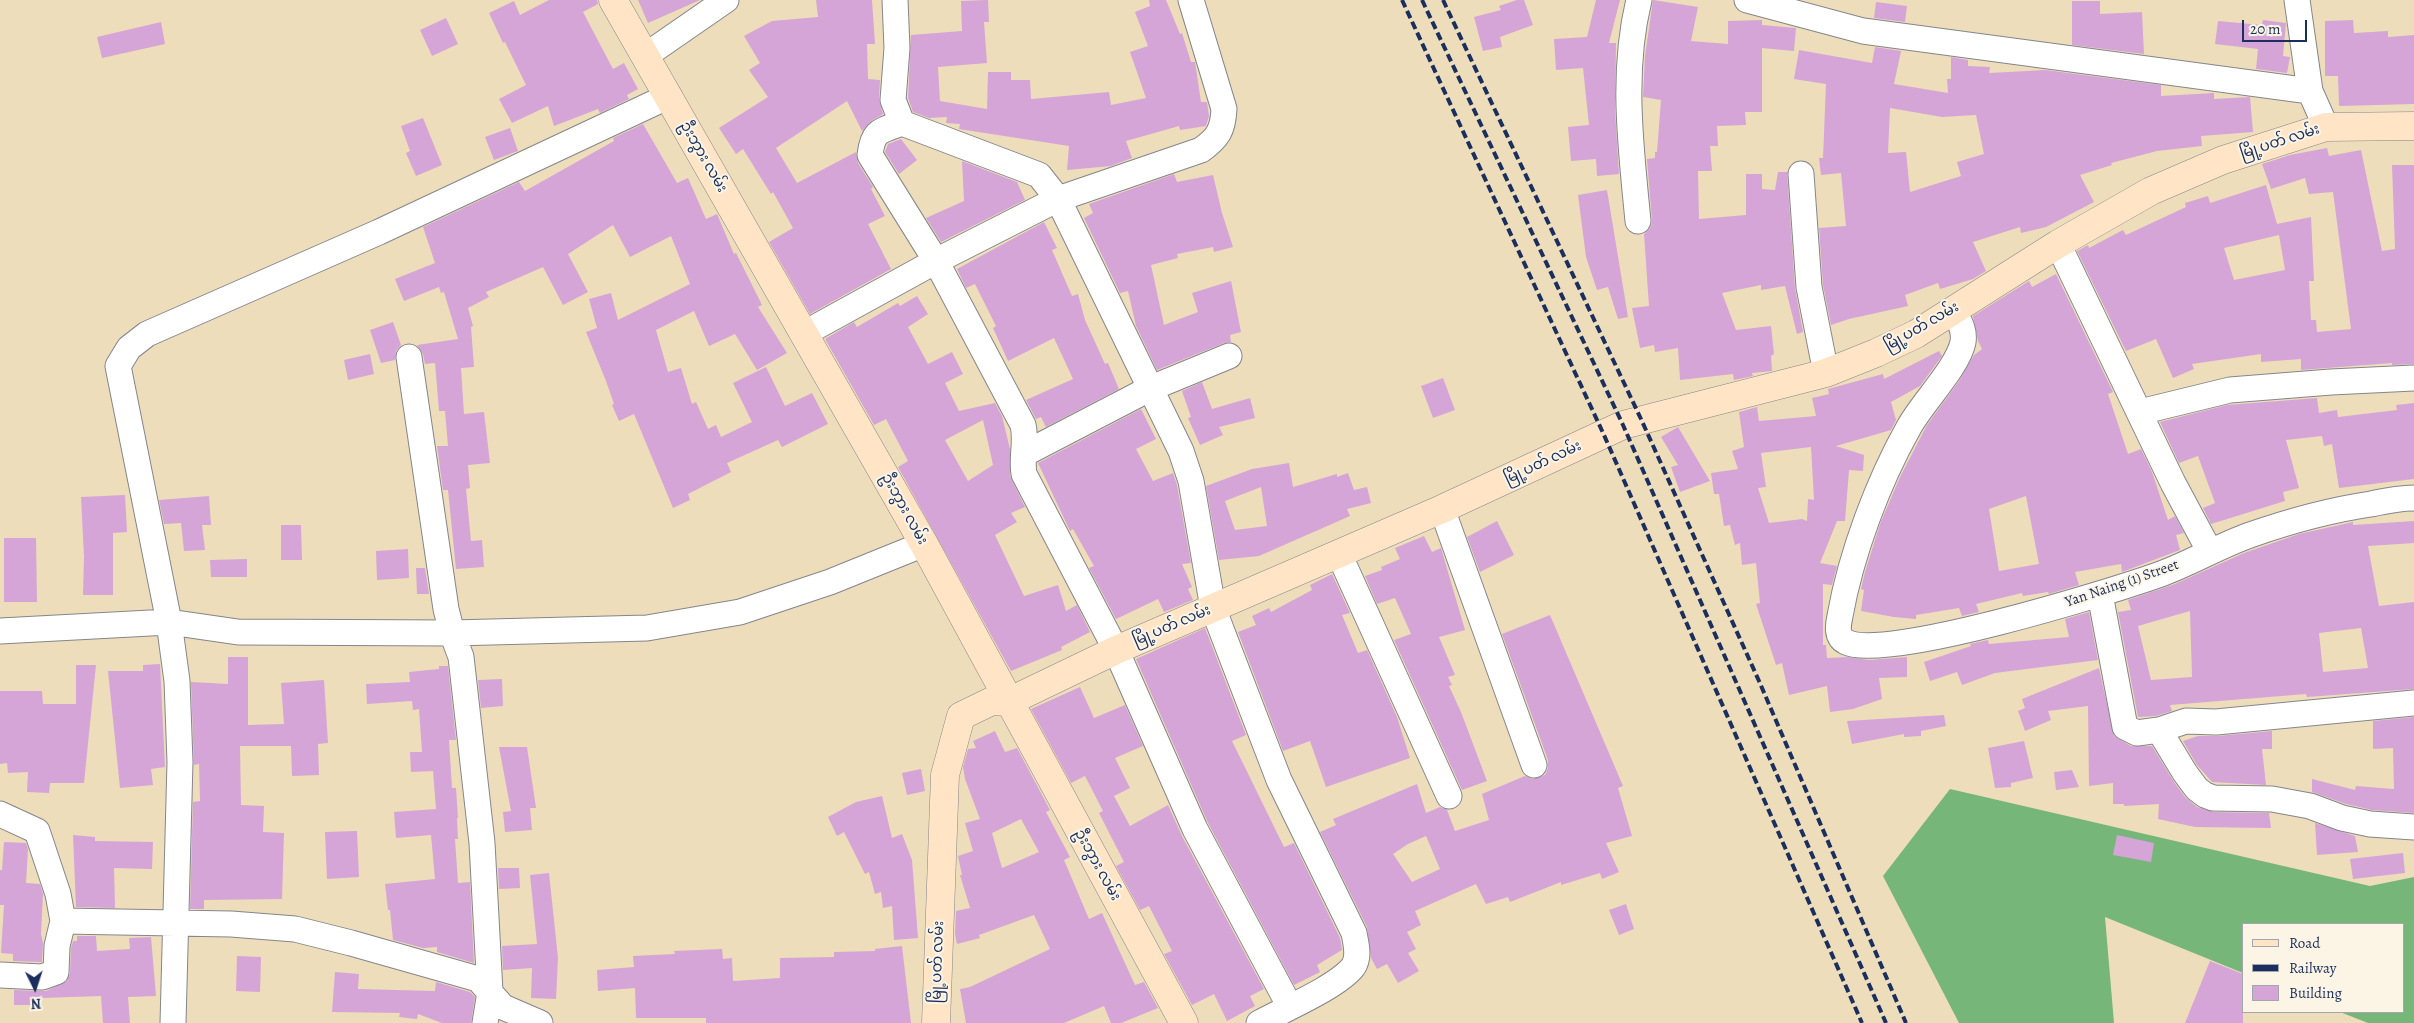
<!DOCTYPE html>
<html>
<head>
<meta charset="utf-8">
<style>
	body { margin:0 }
	#map { position:relative; width:2414px; height:1023px; overflow:hidden; background:#eeddba; font-family:Alegreya,serif }
	canvas { display:block }
	.legend { position:absolute; left:2242px; top:923px; width:162px; height:90px; box-sizing:border-box; background:#fcf5e5; border:1px solid #a2a6af; margin:0; padding:6px 9px; list-style:none; font-size:15px; color:#1b2f5e }
	.legend li { display:flex; align-items:center; gap:10px; height:25px }
	.legend b { width:25px; border:1px solid #a2a6af }
	.north { position:absolute; left:10px; top:963px; width:50px; height:50px; -webkit-text-stroke:4px #fcf5e5; paint-order:stroke; rotate:176deg; font-size:14px; font-weight:700; line-height:20px; text-align:center; color:#1b2f5e }
	.north::after { content:''; display:block; margin:auto; width:18px; height:22px; background:#1b2f5e; clip-path:polygon(50% 0,100% 100%,50% 72%,0 100%) }
	.scale { position:absolute; left:2242px; top:20px; width:65px; height:22px; box-sizing:border-box; border:2px solid #1b2f5e; border-top:0; padding-left:6px; font-size:15px; line-height:18px; white-space:nowrap; color:#1b2f5e; -webkit-text-stroke:4px #fcf5e5; paint-order:stroke }
</style>
</head>
<body>
<div id="map">
<canvas width="2414" height="1023"></canvas>
<ul class="legend">
<li><b style="height:6px;background:#ffe4c6"></b>Road</li>
<li><b style="height:6px;background:#1b2f5e"></b>Railway</li>
<li><b style="height:14px;background:#d5a5d8"></b>Building</li>
</ul>
<div class="north">N</div>
<div class="scale">20 m</div>
</div>
<script>
const ctx = document.querySelector('canvas').getContext('2d');
ctx.lineJoin = 'round';
function fillPath(path, color) { ctx.fillStyle = color; ctx.fill(path, 'evenodd'); }
function trace(path, color, width, dash) { ctx.strokeStyle = color; ctx.lineWidth = width; ctx.lineCap = dash ? 'butt' : 'round'; ctx.setLineDash(dash || []); ctx.stroke(path); }
function write(font, color, halo, rows, align = 'center') {
  ctx.font = font + ' Alegreya,"Noto Sans Myanmar",serif'; ctx.lineWidth = 4; ctx.setLineDash([]); ctx.textBaseline = 'middle'; ctx.strokeStyle = halo; ctx.fillStyle = color; for (const [text, x, y, turn = 0] of rows) {
    ctx.save(); ctx.translate(x, y); ctx.rotate((+turn || 0) * Math.PI / 180); ctx.textAlign = isNaN(turn) ? turn : align; if (halo) ctx.strokeText(text, 0, 0); ctx.fillText(text, 0, 0); ctx.restore();
  }
}
fillPath(new Path2D(`
	M1950,789l420,97 44,-9v146h-46l-28,-11h63v-88h-160v49l-138,-56 9,106h-155l-76,-147z`), '#76b678');
fillPath(new Path2D(`
	M549,0h48l1,4 -15,8 30,57 11,-6 14,26 -11,6 2,4 -29,14 -2,-4 -44,17 -6,-20 -36,17 -13,-24 27,-14 -21,-43 -2,1 -14,-30 25,-12 6,14z
	M638,0h62l-52,23z
	M816,0h56l3,44h-8l1,35 12,1 -1,19 4,15 -12,7 -9,10 -15,-30 -71,47 21,35 59,-31 2,11 15,24 -2,2 14,27 -17,8 23,45 -81,45 -41,-72 24,-14 -20,-36 -2,2 -28,-45 -7,5 -17,-26 49,-31 -19,-27 11,-7 -16,-27 28,-15 46,-4z
	M986,0h2l1,22h-5l3,41 -49,4 2,34 47,8 1,-37h23v8h19l1,19 78,-7 2,13 35,-7 -16,-46 18,-6 -13,-34 15,-6 -1,-6h17l14,34 2,-1 9,29h4l6,40h6l2,14 -3,10 -26,4 -1,-4 -53,15 6,17 -21,8 -44,4 2,-24 -110,-17 1,-5 -14,-1 1,-6 -18,1 -16,-6 -5,-14 3,-63 51,-4 -1,-30z
	M1517,0h7l9,25 -33,12 2,10 -19,4 -9,-34 27,-7 -2,-4z
	M1596,0h24l-11,43h7l-1,68 4,63 -22,2 -1,-17 -25,2 -3,-34 21,-2 -6,-57 -27,2 -2,-31 33,-2z
	M1653,0l45,7 -7,34 37,3v-23l34,-1v5l34,3 -2,23 -32,-3v64h-17l1,13 -29,1 1,20h-8l2,25h-14l1,48 47,-4v-41h16v15l13,1 3,-18h9l8,116 8,44 -6,2 -12,-48 -24,4v-5l-39,8 14,37 35,-4 3,28 -3,2 1,15 -20,2 1,3 -19,4 -1,-6 -53,6 -2,-32 -23,4 -1,-7 -14,3 -8,-40 17,-2 -5,-72 7,-7 1,-7 -5,-61 8,-1v-6h2l4,-52 -18,-3 2,-41z
	M2072,1h28v13l42,-2 2,42 -72,-9z
	M1876,2l31,4 -2,16 -31,-4z
	M446,18l12,26 -26,12 -12,-26z
	M2263,20l23,3 -3,33 7,1 -3,16 -31,-4 2,-20 -43,-5 3,-23 44,4z
	M2353,20l1,13 34,-2v6l26,-2v69l-75,2 -1,-30h-13v-55z
	M161,22l4,22 -63,14 -5,-21z
	M1875,47l26,4 -7,33 54,9 -1,-14h4v-22l17,3v6l22,1 -1,6 56,-3 116,15v11l53,-3v6l36,-2 3,35 -52,4 1,10 -45,5 -46,12 1,2 -32,10 14,27 -48,25 -25,6 -1,-6 -47,15 13,29 -13,8 -33,10 -2,-6 -33,12 3,11 -59,13 -18,6 -8,-40 -4,-57 27,-2 -5,-53 -20,2 -2,-17h4l3,-74 -32,-5 5,-29 73,13zM1890,108l52,9 34,-2 8,39 -27,8 4,14 -51,16 -4,-40 -18,1z
	M423,118l19,47 -26,11 -10,-23 4,-2 -9,-25z
	M643,124l34,59 11,-5 18,41 11,-5 17,40 2,-1 26,52 -4,2 29,46 -30,17 -22,-36 -26,12 -15,-35 -38,19 12,42 13,-4 11,36 4,-2 12,27 8,-4 5,12 31,-15 -19,-39 33,-16 19,39 27,-13 16,31 -46,23 -4,-7 -51,23 4,9 -43,22 2,6 -17,8 -39,-94 -15,7 -7,-16 2,-1 -8,-23 -20,-49 11,-4 -8,-29 22,-6 7,27 72,-36 -19,-48 -41,21 -17,-32 -45,29 20,38 -25,13 -20,-38 -57,25 3,5 -21,11 5,18 -2,1 3,40 -13,1 3,46 20,-2 6,51 -22,2 2,23 -4,1 5,52 11,-1 2,27 -28,2 -8,-79h-5l-6,-44h11l-3,-35h-6l-4,-48 -10,1 -2,-10 -6,-9 41,-6 -14,-47 -3,1 -2,-6 -35,14 -9,-22 40,-16 -12,-36 96,-45 6,9 89,-50 -1,-3z
	M510,128l8,23 -24,9 -9,-23z
	M901,139l16,21 -18,14 -14,-22 3,-8z
	M2327,148l2,8 32,-6 21,101 13,-2 -3,-84h22v199l-22,1v-2l-91,7v-11l-40,3v-8l-69,10 2,5 -21,9 -17,-39 -30,12 -49,-100 11,-6 1,3 34,-18 3,5 60,-28 -1,-4 23,-7 2,7 56,-18 11,39 34,-7 3,64h-5l2,39h5l1,12 34,-3 -18,-137 -24,2 -4,-16 -34,11 -9,-25 28,-9zM2279,235l6,35 -51,10 -10,-32z
	M962,161l55,21 8,18 -84,42 -15,-24 38,-17z
	M1174,174l3,8 36,-7 9,38 11,34 -19,5 -1,-5 -36,7 1,4 -27,7 13,60 34,-13 -6,-19 39,-12 10,51 -11,3 1,7 -7,1 -67,27 -21,-44 -8,-35 -8,2 -36,-75 9,-5 -4,-9z
	M1607,190l21,127 -10,2 -10,-32 -11,3 -11,-33 -8,-62z
	M1044,222l13,26 -5,2 20,46 6,-2 7,26 20,44 3,-1 11,26 -73,38 -5,-10 -5,2 -10,-19 47,-21 -19,-41 -46,23 -15,-33 3,-2 -21,-42 -9,4 -9,-19z
	M2056,274l57,118 -5,2 20,60 13,-5 11,23 16,48 7,-4 9,17 -8,2 4,15 -58,22 -1,-8 -46,8 4,13 -30,9 -1,-2 -25,4 -1,-3 -46,11 3,8 -17,4 -3,-8 -43,7v4l-22,-2 -33,-6 3,-21 -3,-1 4,-17 15,-48 20,-47 27,-52 32,-44 15,-26 8,-6 -4,-8 -5,-25 56,-35 3,6zM2026,496l13,68 -40,7 -10,-62z
	M917,296l11,18 -20,13 20,37 24,-12 11,22 -18,9 14,28 36,-8 7,13 8,33v27l15,31 -14,6 6,9 -22,13 29,61 34,-11 8,26 11,-6 13,27 -29,15 1,3 -51,21 -113,-204 10,-6 -22,-42 -12,6 -49,-86 29,-17 3,5 41,-24 2,3zM983,420l10,45 -25,16 -23,-41z
	M393,322l8,23 -5,6 -1,9 -14,3 -11,-33z
	M1939,351l3,5 -22,30 -29,16 5,18 -5,10 -55,16 28,9 -1,16 -14,-1 -4,51h-8l-17,42 17,3 -5,19 -9,-1v61h3l1,13 21,-1 21,3 38,-3v20l-28,1 3,21 -29,10 -23,3 -3,-26 -38,9 -7,-32 -6,2 -20,-61 4,-1 -4,-40 -14,2 -2,-22 -5,2 -5,-20 -6,1 -5,-32h-5l-3,-21 27,-4 -6,-18 12,-4 -5,-35 18,-5 2,14 57,-5 -4,-18 17,-4 -1,-5 55,-15 1,5zM1811,447l3,53 -6,-1 -1,22 -5,-2 -33,4 -11,-35 8,-1 -5,-34z
	M370,354l4,20 -26,6 -4,-20z
	M1443,378l12,32 -22,8 -12,-32z
	M1202,382l10,27 38,-11 5,20 -36,9 4,8 -23,10 -12,-27 3,-1 -9,-26z
	M2317,398l2,15 18,-3 1,7 59,-7 -1,-5 18,-2v76l-75,9 -7,-44 -8,2 -2,-10 -36,4 13,48 -16,4 2,9 -74,23 -8,-16 12,-5 -17,-47 -19,7 -19,-41 67,-17z
	M1141,409l15,30 -20,10 17,32 20,-8 4,12 14,78 -9,1 10,23 -4,2 5,11 -29,12 -6,-13 -42,20 -27,-51 5,-2 -21,-37 -3,2 -32,-68z
	M1678,427l32,54 -30,11 -9,-25 7,-2 -17,-28z
	M1289,463l4,24 44,-13v3l11,-4 6,17 13,-3 4,16 -24,6 3,7 -91,40 -40,4 -13,-74 46,-17zM1261,487l6,39 -32,4 -10,-29z
	M125,495l2,37 -14,1v62h-30l1,-38 -3,-60z
	M209,496l2,29h-9l3,25 -21,1 -3,-28 -17,1 -5,-24z
	M1497,521l17,34 -34,17 -13,-35z
	M2414,521v22l-46,3 11,60 35,-4v87l-107,8 -1,-3 -136,11 2,6 -16,5 -18,1 -20,-105 13,-2 -3,-10 47,-16 69,-31 55,-19 54,-12v3zM2190,611l2,66 -41,3 -13,-54zM2361,628l7,40 -45,4 -4,-39z
	M281,525h20l1,35h-21z
	M1424,536l8,16 9,-4 24,82 -26,7 16,38 -7,2 4,8 -3,1 12,26 26,69 -25,9 -68,-150 17,-6 -16,-36 -18,6 -12,-28 17,-6 -1,-3 19,-8 -5,-11z
	M4,538h32l1,64h-33z
	M408,549l1,29 -32,2 -1,-29z
	M247,559v18h-36l-1,-17z
	M416,568h9l4,26h-12z
	M1332,574l18,39 -8,2 16,38 9,-3 30,67 13,41 -84,29 -16,-46 -27,10 -45,-119 18,-7 -4,-9 17,-8 2,4 41,-22 -2,-5z
	M2089,612l9,48 -103,13 -33,12 -5,-13 -27,9 -6,-19 47,-16 -1,-2 18,-4 1,4 80,-7 -4,-18z
	M1550,615l73,171 -5,2 14,48 -26,7 13,29 -17,7 -2,-6 -39,12v-3l-51,20 -2,-5 -22,7 -10,-20 -61,27 6,14 -14,7 9,17 -8,4 11,18 -21,12 -11,-19 -10,5 -6,-11 -4,-31 -47,-95 16,-7 -3,-6 84,-35 9,29 14,-6 7,3 8,21 34,-11 -7,-26 43,-18 7,3 13,-4 3,-7v-8l-46,-126zM1426,836l14,33 -28,13 -19,-28 15,-10z
	M1205,628l41,107 -14,6 52,106 10,-4 46,95 2,12 -25,15 3,7 -26,13 -86,-162 -72,-164z
	M228,657h20v68l36,-1 -3,-41 43,-3 4,63 -10,1 1,31 -27,1 -1,-30h-51l1,59 23,1 -1,26 21,1 -2,66 -78,1v9h-14l3,-107 7,-1 -1,-37 -5,1 -3,-83 37,2z
	M160,664l5,103 -14,2 2,16 -33,3 -12,-117h35v-6z
	M76,665h20l-12,118h-34l-1,10 -22,-1 1,-20 -20,1 -1,-10 -7,1v-73h42l1,13h33z
	M439,666h9l8,74h-7l3,48h4l2,30h-1l1,21h-3l3,44 12,-1 4,81 -37,-11v-5l-14,1 -30,-8 -3,-30h-2l-3,-26 50,-5 -4,-44 -35,3 -2,-26 42,-3 -3,-38 -22,1 -1,-20h12l-3,-43 -6,1 -1,-9 -45,3 -1,-20 44,-2 -1,-10 30,-3z
	M2099,668l15,68 17,10h21l22,36 12,16 11,9 16,5 56,1 2,15 -76,-1 -37,-8 1,-15 -35,2v-2h-11v-21l-24,3 -1,-80 -40,5 3,9 -26,11 -7,-20 7,-3 -3,-9z
	M502,679l1,27 -22,2 -3,-28z
	M1080,687l14,31 31,-13 18,41 -28,12 15,30 -16,8 16,30 38,-21 14,31 82,153 -14,7 5,10 -28,15 -13,-27 -22,11 -28,-51 8,-3 -23,-45 -9,4 -24,-44 8,-4 -25,-49 4,-2 -18,-35 -14,7 -40,-74z
	M1944,715l2,11 -25,5v5l-17,1v-3l-52,10 -5,-23z
	M2414,717v96l-42,-3 -26,-6 -34,-12v-13l43,11 1,-4 38,3 -1,-41 -20,1v-28z
	M995,731l10,21 12,-4 33,62 -4,2 24,45 -6,3 25,59 13,-6 33,72 9,-3 14,26 -37,15h-10l-7,-17 -40,17h-98l-6,-34 10,-2 80,-38 -16,-34 -55,20 1,3 -23,6 -2,-10 1,-23 14,-3 -10,-33h2l-4,-19 15,-5 -8,-28 15,-4 -15,-40 -2,-12 5,-18 8,-1 -3,-7zM1021,819l18,33 -37,16 -10,-35z
	M2272,731v18h-10l4,36 -54,-3 -15,-17 -14,-24 15,-5h19z
	M2024,741l9,37 -22,5v4l-16,1 -7,-40z
	M499,747h28l9,61h-6l2,22 -27,2 -2,-20 8,-1z
	M921,769l4,22 -18,4 -5,-22z
	M2072,770l7,17 -23,3 -2,-18z
	M882,796l10,42 10,-4 10,26 6,78 -24,2 -2,-34 -9,2 -2,-16 -6,2 -6,-22 -4,2 -21,-42 -7,4 -9,-19 28,-15z
	M2315,823l40,13 3,16 -41,3z
	M357,831l2,46 -32,2 -2,-47z
	M73,835l22,2v4l58,1 -1,27 -38,-1 1,40 -39,-1z
	M2117,835l37,8 -3,19 -38,-7z
	M4,842l22,1 2,6 -2,34 14,1 3,10 -2,40 2,9 -1,19h-2l-27,-1v-7l-12,-1 3,-48h-4v-35h2z
	M2403,853l2,20 -52,6 -3,-20z
	M498,868h21l1,20 -21,1z
	M549,873l9,85 -2,41 -25,-1 1,-30 -29,2 -1,-24 35,-2 -7,-69z
	M1626,904l8,25 -15,6 -10,-25z
	M77,936h19l1,15 33,-2 -1,-11 22,-1 5,59 -28,1 2,26h-27l-2,-27 -60,2v7h-27v-15l32,1 21,-10 3,-8 1,-25 2,-7h4z
	M902,946l9,77h-205v-5h-70l-1,-30 -37,3 -1,-21 37,-3 -1,-11 42,-2 -1,-3 48,-2 1,10 9,-1 1,23 47,-3v-20l54,-1v-5l41,-1v-2z
	M237,956l24,1 -1,35 -24,-1z
	M2210,961l33,13v49h-58z
	M335,972l24,2 -1,15 77,2 1,-9 34,10 5,5 -4,26h-29l-24,-9 -1,5 -18,-2 1,-4 -68,-1z`), '#d5a5d8');
const street = new Path2D(`
	M895,0l2,48 -4,52 9,23 137,52 19,24 143,-49c17,-12 22,-20 23,-41l-33,-109
	M1747,0l116,31 447,60
	M2297,0l13,91 16,36
	M645,56l81,-56
	M902,123c-22,8 -29,7 -32,32l66,106 87,164c4,16 -2,33 1,49l92,176 79,179 95,178
	M1801,174l8,113 17,86
	M1638,221c-7,-73 -17,-148 1,-221
	M2058,244l115,239 37,69
	M1954,311c5,10 11,19 9,31 -5,25 -41,61 -54,85 -31,55 -58,127 -69,189 -2,9 -4,21 6,26 38,20 264,-50 312,-67 31,-11 61,-29 92,-40 40,-14 80,-25 121,-31 14,-3 29,-6 43,-6
	M805,333l131,-72 122,-62 123,252 10,30 22,127 66,172 75,153c2,11 6,24 -1,34 -16,20 -70,43 -94,56
	M409,357l37,252 6,24 9,24 21,186 8,149 -5,31
	M2140,412l90,-22 101,-8 83,-4
	M1024,454l125,-65 80,-33
	M1442,509l92,256
	M1339,554l110,242
	M2100,594l25,133 12,6 22,-3 26,43 12,16 8,6 8,3 59,1 38,7 32,12 28,6 44,3
	M0,631l169,-9 69,10 214,1 195,-5 93,-16 90,-30 94,-38
	M2159,730l27,-9 30,1 198,-19
	M0,814l37,17 21,63 5,27 168,3 64,5 56,14 127,36 25,28 37,16
	M0,975l42,2 14,-5 1,-26 6,-25
	M173,1023l7,-261 -3,-81 -8,-59 -51,-256 11,-18 18,-14 232,-102 290,-136`);
const secondary = new Path2D(`
	M613,0l311,544 260,479
	M936,1023l9,-248 16,-59 31,-15 16,1 108,-52 326,-141 181,-84 203,-52 50,-20 40,-19 142,-90 93,-53 72,-31 103,-33 88,-1`);
trace(street, '#84868c', 27);
trace(secondary, '#84868c', 29);
trace(street, '#fff', 25);
trace(secondary, '#ffe4c6', 28);
trace(new Path2D(`
	M1402,0l202,435 258,588
	M1422,0l201,425 263,598
	M1443,0l198,419 118,262 147,342`), '#1b2f5e', 4, [8, 4]);
write('15px', '#1b2f5e', '#fcf5e5', [
	["မြို့ပတ် လမ်း",2280,142,-18],
	["ဦးဘွား လမ်း",703,157,60],
	["မြို့ပတ် လမ်း",1922,327,-30],
	["မြို့ပတ် လမ်း",1543,463,-25],
	["ဦးဘွား လမ်း",904,509,61],
	["Yan Naing (1) Street",2122,584,-19],
	["မြို့ပတ် လမ်း",1172,626,-23],
	["ဦးဘွား လမ်း",1097,865,61],
	["မြို့ပတ် လမ်း",938,962,-88]
]);
</script>
</body>
</html>
